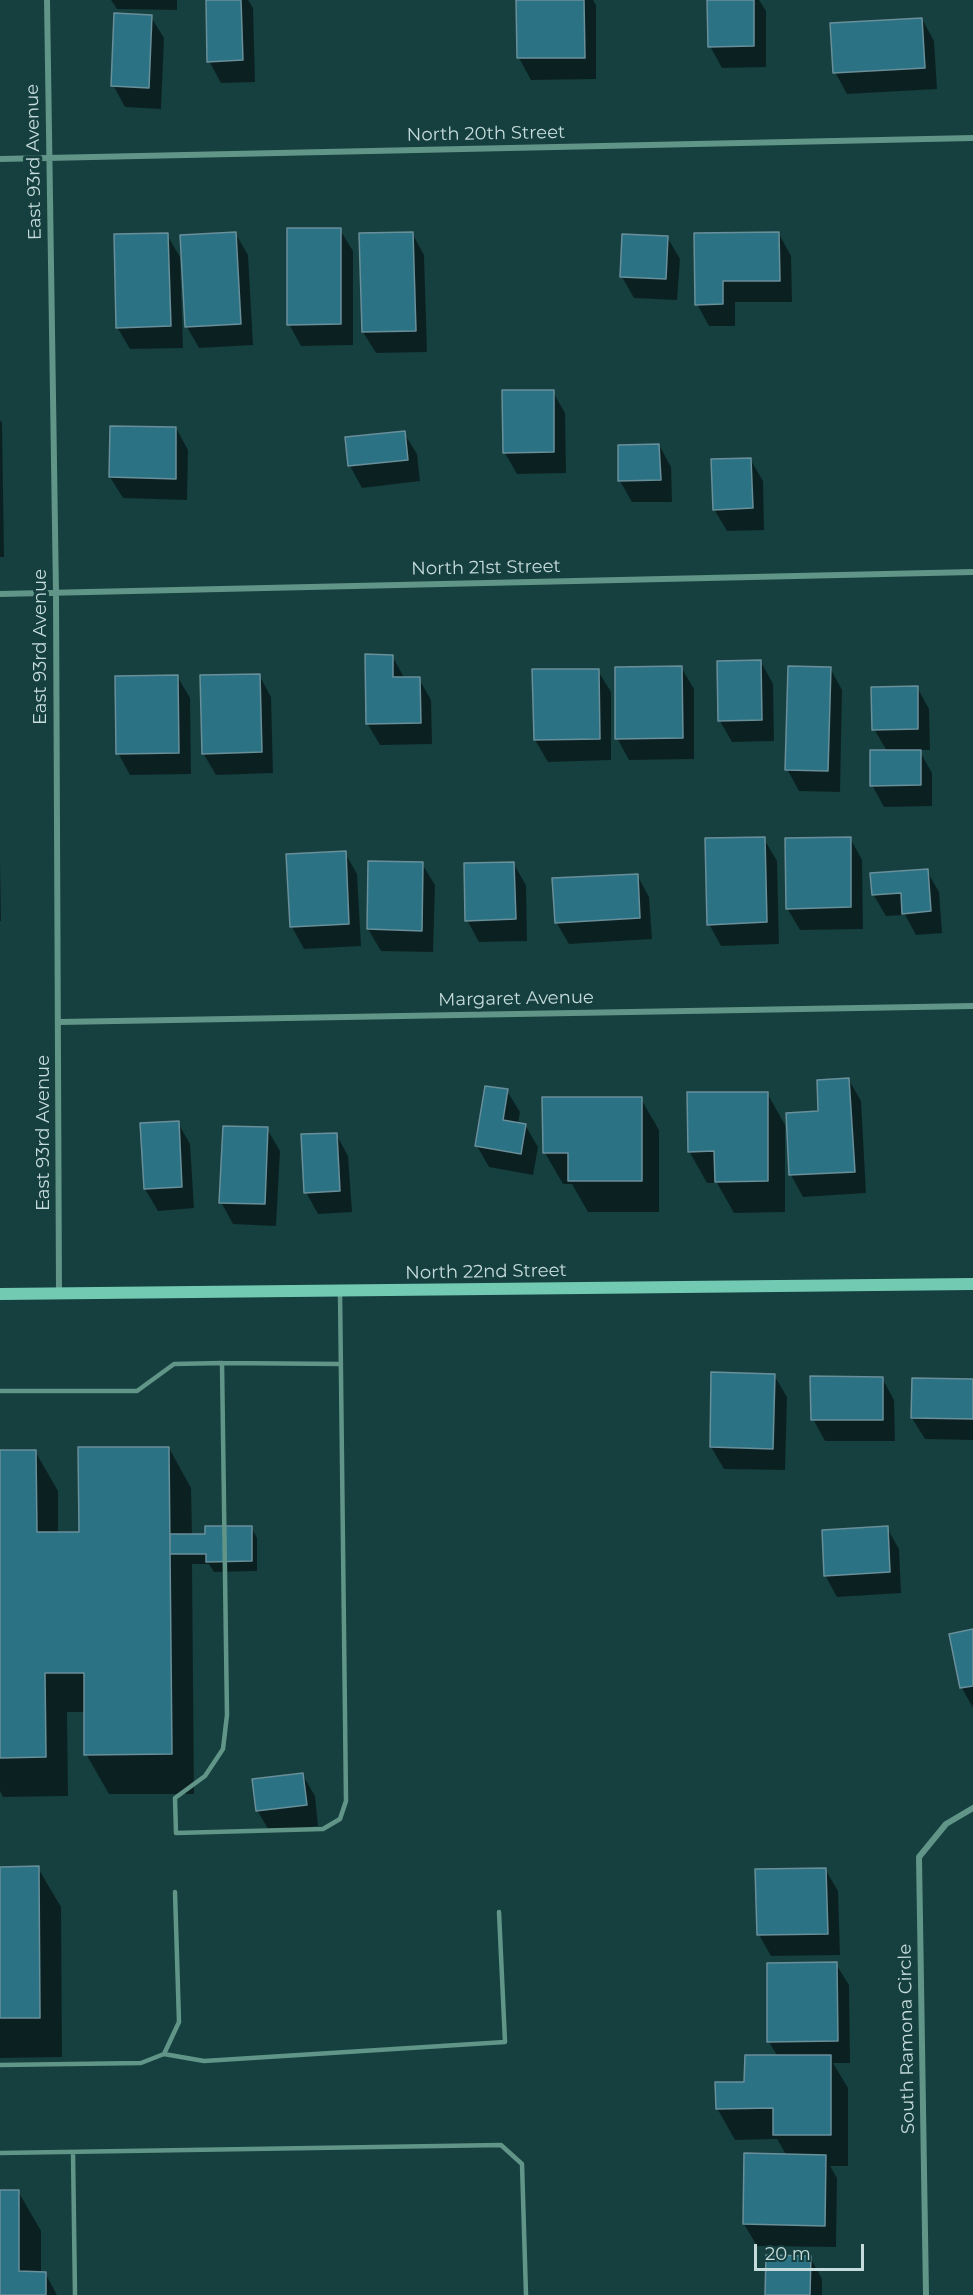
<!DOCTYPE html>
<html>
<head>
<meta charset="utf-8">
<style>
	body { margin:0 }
	#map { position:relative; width:973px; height:2295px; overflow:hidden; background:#163f3f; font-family:Montserrat,sans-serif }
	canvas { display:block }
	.scale { position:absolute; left:754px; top:2244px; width:110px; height:27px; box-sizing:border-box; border:3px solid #c6dbdb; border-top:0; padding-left:8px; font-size:18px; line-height:21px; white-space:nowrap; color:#c6dbdb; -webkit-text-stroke:4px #163f3f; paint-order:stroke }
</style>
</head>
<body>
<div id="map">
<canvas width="973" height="2295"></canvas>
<div class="scale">20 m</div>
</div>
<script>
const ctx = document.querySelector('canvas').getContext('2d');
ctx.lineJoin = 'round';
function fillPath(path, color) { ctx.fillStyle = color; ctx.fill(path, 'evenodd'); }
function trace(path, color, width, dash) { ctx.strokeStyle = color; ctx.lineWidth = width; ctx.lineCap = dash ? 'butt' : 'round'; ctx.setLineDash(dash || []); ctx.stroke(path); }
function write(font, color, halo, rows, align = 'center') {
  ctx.font = font + ' Montserrat,sans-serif'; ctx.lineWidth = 6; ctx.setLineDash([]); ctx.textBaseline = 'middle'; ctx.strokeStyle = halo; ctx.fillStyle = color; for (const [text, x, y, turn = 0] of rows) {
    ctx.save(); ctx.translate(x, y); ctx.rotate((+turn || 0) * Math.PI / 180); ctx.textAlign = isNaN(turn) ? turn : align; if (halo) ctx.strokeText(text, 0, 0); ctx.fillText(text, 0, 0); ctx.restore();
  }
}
fillPath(new Path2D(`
	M111,0h66v10l-60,-1z
	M207,0h41l5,8 2,74 -34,1 -12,-22z
	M518,0h75l3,5v74l-65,1 -12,-22z
	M709,0h50l7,11v56l-44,1 -12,-22z
	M151,17l13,21 -3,71 -36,-2 -12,-22z
	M922,19l12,22 3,48 -90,5 -12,-22z
	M340,230l13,21v94l-52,1 -12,-22z
	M235,233l13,22 5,90 -54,3 -12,-21z
	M412,233l12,22 3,97 -51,1 -13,-21z
	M696,234h83l12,22 1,46h-57v24h-26l-12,-22z
	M167,235l13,22 3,91 -53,1 -13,-22z
	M667,237l13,22 -3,41 -43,-2 -12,-21z
	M553,392l12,21 1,60 -49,1 -12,-21z
	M0,420l2,3 2,134h-4z
	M176,428l12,22 -1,50 -64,-2 -13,-21z
	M404,433l13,21 3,27 -58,7 -12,-22 -3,-28z
	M659,445l12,22 1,35h-40l-12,-21z
	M750,459l13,22 1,49 -37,1 -13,-22z
	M392,656l13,23h14l12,21 1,44 -52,1 -13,-22z
	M761,662l12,22 1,57 -42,1 -12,-21z
	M681,667l13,22v70l-65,1 -12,-22z
	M830,668l12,22 -2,102 -41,-1 -12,-22z
	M598,671l13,21v68l-63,2 -13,-22z
	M259,675l12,22 2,76 -57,2 -13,-22z
	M177,676l13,22 1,76 -61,1 -12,-22z
	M917,687l12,22 1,41h-11l13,23v33l-48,1 -12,-22 15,-34 -13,-22z
	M850,838l12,22 1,69 -63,1 -13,-22z
	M764,839l13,22 2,83 -58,2 -12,-22z
	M345,853l12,21 4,72 -57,3 -12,-22 -4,-71z
	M0,862l1,59h-1z
	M513,863l13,22 1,56 -48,1 -12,-22z
	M422,864l13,21 -2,67 -52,-1 -13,-22z
	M927,871l12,21 3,41 -26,2 -11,-20 -19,1 -13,-22z
	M637,875l12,22 3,42 -83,5 -13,-22z
	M849,1080l12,21 5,92 -63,4 -12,-22 -4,-61 33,-2z
	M507,1091l13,21 -2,12 7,1 13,22 -5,28 -44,-8 -12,-21z
	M767,1093l18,32v87l-51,1 -17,-30h-10l-18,-32z
	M641,1099l18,31v82h-71l-16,-28h-9l-18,-31z
	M178,1123l12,21 4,64 -36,3 -13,-22 -3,-64z
	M267,1129l13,22 -4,75 -43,-2 -12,-22z
	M336,1134l12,22 4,56 -34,2 -12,-22z
	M712,1374l62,1 13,22 -2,73 -61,-1 -13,-22z
	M882,1378l12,22 1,41h-70l-12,-22z
	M973,1380v60l-48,-1 -13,-21z
	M169,1448l22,40 1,48h15l44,-9 6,11v33l-43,1 -5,-8h-17l2,230h-85l-23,-40v-42h-19l1,84 -65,1 -3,-6v-340h35l23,40v42h22z
	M887,1528l12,21 2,44 -64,4 -12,-22z
	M973,1631v77l-11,-20 -11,-53z
	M302,1774l13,22 3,30 -48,6 -13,-22z
	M38,1868l23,39 1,150 -62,1v-189z
	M825,1869l13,22 2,64 -69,1 -12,-21z
	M836,1964l13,21 1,78h-17l15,25v78h-18l7,12 -1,69 -79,-1 -13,-22 43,-68 -10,-17 -42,1 -18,-32 61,-51 -9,-15z
	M0,2191h18l23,40v42h4l12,22h-57z
	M810,2257l12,22v16h-56z`), '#0007');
const building = new Path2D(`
	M206,0h35l2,60 -36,2z
	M516,0h68l1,58h-68z
	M707,0h47v46l-46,1z
	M114,13l38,2 -3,73 -38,-2z
	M922,18l3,50 -92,5 -3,-50z
	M287,228h54v96l-54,1z
	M236,232l5,92 -56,3 -5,-92z
	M413,232l3,99 -54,1 -3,-99z
	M779,232l1,49h-57v23l-28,1 -1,-72z
	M168,233l3,93 -55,2 -2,-94z
	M622,234l46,2 -2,43 -46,-2z
	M502,390h52v62l-51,1z
	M110,426l66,1v52l-67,-2z
	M405,431l3,29 -60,6 -3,-29z
	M659,444l2,36 -43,1v-36z
	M751,458l2,50 -40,2 -2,-51z
	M365,654l28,1v22h27l1,46 -55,1z
	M761,660l1,60 -44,1 -1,-60z
	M682,666l1,72 -68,1v-72z
	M788,666l43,1 -3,104 -43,-1z
	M532,669h67l1,70 -66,1z
	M260,674l2,78 -60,2 -2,-79z
	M178,675l1,78 -63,1 -1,-78z
	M918,686v43l-46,1 -1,-43z
	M870,750h51v35l-51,1z
	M765,837l2,85 -60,3 -2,-87z
	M851,837v70l-65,2 -1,-71z
	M346,851l3,73 -59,3 -4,-73z
	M368,861l55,1 -1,69 -55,-2z
	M514,862l2,57 -51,2 -1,-58z
	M928,869l3,42 -29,3 -1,-21 -29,2 -2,-22z
	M638,874l2,44 -85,5 -3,-45z
	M849,1078l6,94 -66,3 -3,-62 32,-2 -1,-31z
	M485,1086l23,3 -5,31 23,4 -5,30 -46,-8z
	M687,1092h81v89l-53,1 -1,-31 -26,1z
	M542,1097h100v84h-74v-28h-25z
	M179,1121l3,66 -38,2 -4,-66z
	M223,1126l45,1 -3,77 -46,-1z
	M337,1133l3,58 -36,2 -3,-59z
	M711,1372l64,2 -2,75 -63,-2z
	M810,1376l73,1v43h-72z
	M912,1378l61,1v40l-62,-1z
	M78,1447h91l3,307 -88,1v-82h-39l1,84 -46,1v-308h36l1,82h42z
	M205,1526h47v35l-46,1v-8h-36v-20h35z
	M888,1526l2,46 -66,4 -2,-46z
	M973,1629v57l-13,2 -11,-54z
	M303,1773l4,32 -51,6 -4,-32z
	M39,1866l1,152h-40v-151z
	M826,1868l2,66 -71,1 -2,-66z
	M837,1962l1,79 -71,1v-79z
	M745,2055h86v80h-58v-27l-57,1 -1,-27h29z
	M744,2153l82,2 -1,71 -82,-2z
	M0,2190h19v81l27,1v23h-46z
	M766,2255l45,1 -1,39h-45z`);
fillPath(building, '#2b7284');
trace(building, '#698f9a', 1.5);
trace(new Path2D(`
	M222,1363l119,1
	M0,1391h137l37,-27 48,-1 5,352 -4,34 -18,27 -30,22 1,35 147,-4 17,-10 6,-18 -6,-510
	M164,2054l40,7 301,-19 -6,-130
	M0,2065l141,-2 23,-9 15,-32 -4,-130
	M73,2152l2,143
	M0,2153l501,-8 21,19 4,131`), '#619587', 4.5);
trace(new Path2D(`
	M47,0l9,593 3,702
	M0,159l973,-21
	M0,594l973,-22
	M59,1022l914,-16
	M926,2295l-7,-438 27,-33 27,-16`), '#619587', 6);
trace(new Path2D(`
	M0,1294l973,-10`), '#73cab3', 12);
write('18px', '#c6dbdb', '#163f3f', [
	["North 20th Street",486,134,-1],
	["East 93rd Avenue",34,162,-91],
	["North 21st Street",486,568,-1],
	["East 93rd Avenue",41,647,-90],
	["Margaret Avenue",516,999,-1],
	["East 93rd Avenue",44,1133,-90],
	["North 22nd Street",486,1272,-1],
	["South Ramona Circle",907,2039,-91]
]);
</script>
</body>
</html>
